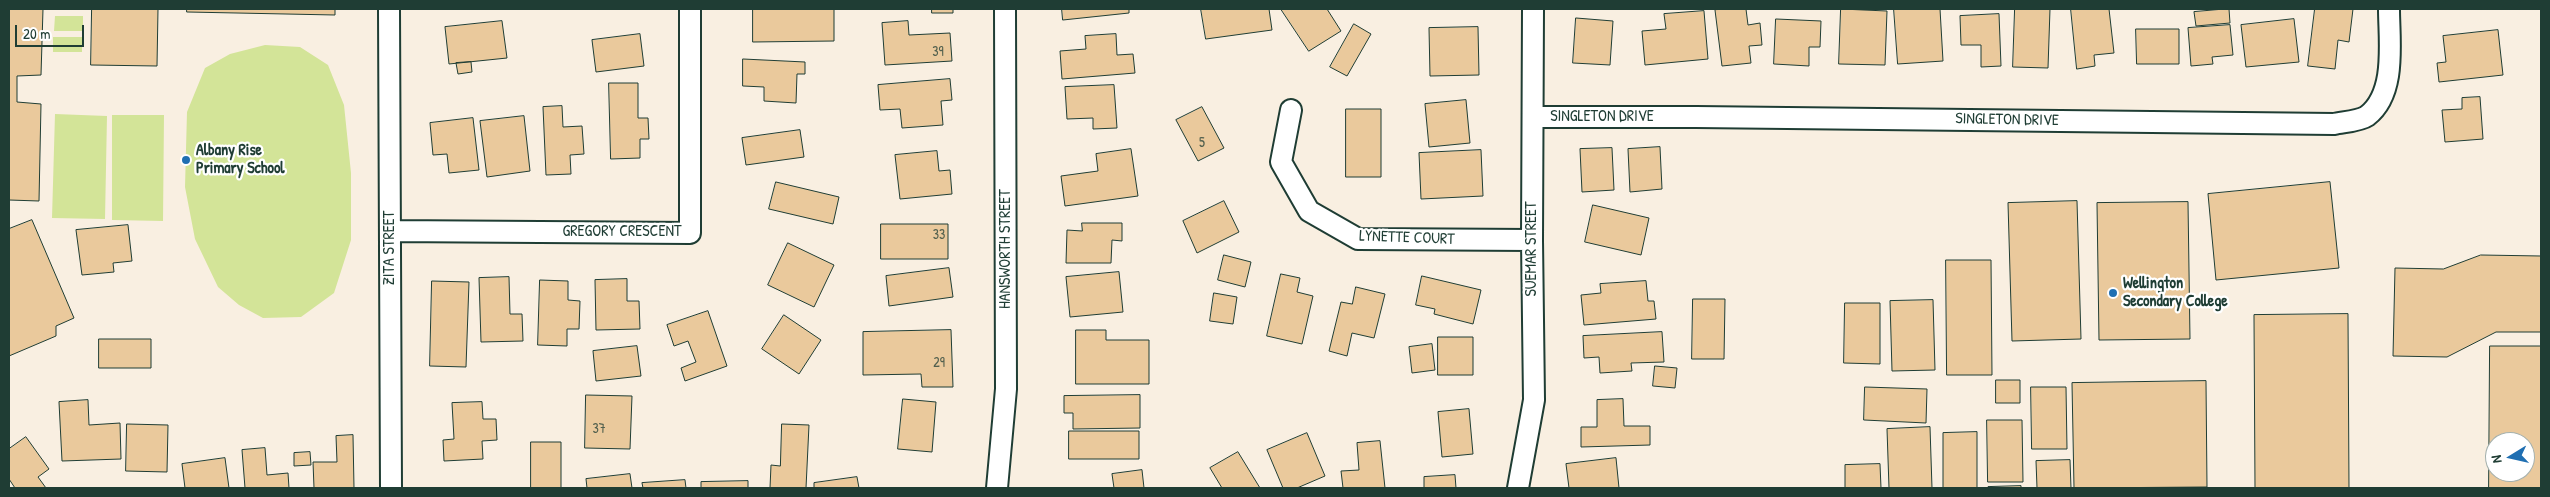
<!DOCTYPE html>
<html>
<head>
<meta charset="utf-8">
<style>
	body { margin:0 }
	#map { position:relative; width:2550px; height:497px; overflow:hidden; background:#f9efe1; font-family:"Patrick Hand",sans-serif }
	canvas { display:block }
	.frame { position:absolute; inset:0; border:10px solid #1f3d34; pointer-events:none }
	.north { position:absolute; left:2485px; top:432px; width:50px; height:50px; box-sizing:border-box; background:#fff; border:1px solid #a5b1ae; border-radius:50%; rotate:261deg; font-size:14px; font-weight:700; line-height:20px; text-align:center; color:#1f3d34 }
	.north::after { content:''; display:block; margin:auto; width:18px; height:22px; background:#1f6fb2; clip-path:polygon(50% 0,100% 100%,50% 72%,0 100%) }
	.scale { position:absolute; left:15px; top:25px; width:69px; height:22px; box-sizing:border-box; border:2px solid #1f3d34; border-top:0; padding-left:6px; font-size:15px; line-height:18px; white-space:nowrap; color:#1f3d34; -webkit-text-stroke:4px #fff; paint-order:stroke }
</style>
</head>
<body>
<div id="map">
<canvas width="2550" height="497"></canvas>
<div class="frame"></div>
<div class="north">N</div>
<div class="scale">20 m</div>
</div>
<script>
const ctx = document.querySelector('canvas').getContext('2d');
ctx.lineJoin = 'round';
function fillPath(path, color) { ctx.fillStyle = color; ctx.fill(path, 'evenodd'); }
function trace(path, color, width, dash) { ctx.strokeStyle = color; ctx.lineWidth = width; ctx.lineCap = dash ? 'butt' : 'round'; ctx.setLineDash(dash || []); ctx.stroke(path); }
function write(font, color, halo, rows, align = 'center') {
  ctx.font = font + ' "Patrick Hand",sans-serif'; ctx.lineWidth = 4.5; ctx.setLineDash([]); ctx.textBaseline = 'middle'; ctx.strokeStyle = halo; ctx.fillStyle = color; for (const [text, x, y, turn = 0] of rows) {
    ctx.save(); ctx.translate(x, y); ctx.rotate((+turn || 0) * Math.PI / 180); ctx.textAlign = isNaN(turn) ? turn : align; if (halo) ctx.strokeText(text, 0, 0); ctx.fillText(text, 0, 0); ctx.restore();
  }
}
fillPath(new Path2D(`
	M55,16h28v15h-29z
	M53,37h29v15h-29z
	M265,45l35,2 28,18 16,40 7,68v67l-17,53 -33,24 -38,1 -24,-13 -21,-18 -23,-48 -10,-52 2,-75 18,-44 25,-14z
	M55,114l52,2 -2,103 -53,-1z
	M112,115h52l-1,106 -51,-1z`), '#d3e498');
const building = new Path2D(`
	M9,9h34l-2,66 -24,1v26l24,2 -2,97 -30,-1z
	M92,9h66l-1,57 -66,-1z
	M187,9h148v6l-148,-3z
	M753,9h81v32l-81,1z
	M932,9h21v4h-21z
	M1062,9h67v4l-66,7z
	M1201,9h68l3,21 -66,9z
	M1281,9h46l14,22 -32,20z
	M1746,9l2,16 12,-2 2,22 -13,1 2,17 -29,3 -7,-56z
	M1841,9l46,2 -2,54 -46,-1z
	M1894,9h46l3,52 -45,3z
	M2015,9h35l-2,59 -35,-1z
	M2071,9h38l5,44 -20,2 1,11 -18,3z
	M2229,9l1,14 -34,3 -2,-14z
	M2315,9h38l-4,33 -11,-2 -3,29 -27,-3z
	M1704,11l4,48 -63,6 -3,-34 24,-2 -2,-15z
	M1999,14l2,52 -20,1v-22h-20l-1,-29z
	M1576,18l37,3 -3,44 -37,-2z
	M1776,19l45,2 -1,26h-11v19l-35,-2z
	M2294,19l5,43 -53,5 -5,-42z
	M502,21l5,37 -58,6 -4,-37z
	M908,21l1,14 41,-2 2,28 -67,4 -3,-42z
	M1354,24l17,10 -24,42 -17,-9z
	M2230,25l3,30 -21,2 1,7 -22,2 -3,-38z
	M1478,27l1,48 -49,1 -1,-48z
	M2136,29h43v35h-42z
	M2498,30l5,45 -64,7 -2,-19 9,-1 -3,-26z
	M640,34l4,32 -48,6 -4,-32z
	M1116,34l1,21 16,-1 2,19 -73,6 -2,-28 26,-2 -1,-13z
	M743,59l62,3v12h-8l-1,29 -32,-2v-14l-21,-1z
	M471,62l1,10 -14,2 -2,-11z
	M950,79l2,21 -11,1 2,24 -41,3 -2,-19 -20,1 -2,-25z
	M609,83h29v35h10l1,21h-9v19l-29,1z
	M1114,85l3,43 -24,1v-11l-26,1 -2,-32z
	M2480,97l3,42 -38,3 -3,-32 20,-1v-11z
	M1466,100l4,43 -41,4 -4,-43z
	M562,106l1,21 19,-1 2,28 -14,1 1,19 -25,1 -3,-68z
	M1202,107l22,41 -26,13 -22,-41z
	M1346,109h35v68h-35z
	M524,116l6,55 -43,6 -7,-56z
	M473,118l6,52 -30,3 -2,-19 -14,1 -3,-32z
	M800,130l4,27 -58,8 -4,-27z
	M1660,147l2,42 -32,3 -2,-43z
	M1612,148l2,42 -32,2 -2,-43z
	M1131,149l7,47 -73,10 -4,-30 37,-5 -2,-17z
	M1481,150l2,46 -62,3 -2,-46z
	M937,151l2,20 11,-1 2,24 -52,5 -5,-44z
	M776,182l63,15 -6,27 -64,-15z
	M2330,182l9,86 -123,12 -8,-86z
	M1224,201l15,31 -42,21 -14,-32z
	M2077,201l4,138 -69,2 -4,-138z
	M2188,202l2,137 -91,1 -2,-137z
	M1593,205l56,13 -8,37 -56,-13z
	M32,220l42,98 -18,8v10l-47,20v-127z
	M1082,223h40v18l-10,-1 -1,23h-45l1,-33 15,1z
	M881,224h67v35h-67z
	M128,225l4,36 -19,2 1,9 -32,3 -6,-45z
	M788,243l46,22 -20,42 -46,-22z
	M1224,255l27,7 -6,25 -27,-7z
	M2481,255l60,1v76h-45l-49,25 -54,-1 2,-88 48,1z
	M1946,260h45l1,115h-45z
	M949,268l4,29 -64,9 -3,-30z
	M1119,272l4,40 -53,5 -4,-40z
	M1281,274l19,4 -3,14 16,4 -11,48 -35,-8z
	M1422,276l59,14 -8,34 -39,-10 1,-5 -19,-4z
	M509,277l1,37h12l1,27 -42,1 -2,-64z
	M627,279v22h12l1,28 -44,1 -1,-50z
	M540,280l28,1v19l12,1 -1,28h-12v17l-29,-1z
	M432,281l37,1 -3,85 -36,-1z
	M1646,281l2,20h6l2,18 -72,6 -3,-30 20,-2 -1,-9z
	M1356,287l29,7 -11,44 -22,-5 -5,23 -18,-5 12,-49 11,2z
	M1214,293l23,4 -4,27 -23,-3z
	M1693,299h32l-1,60h-32z
	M1933,300l2,70 -43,1 -2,-70z
	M1845,303h35v61l-36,-1z
	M708,311l19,55 -42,15 -4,-13 15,-6 -8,-21 -14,5 -7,-21z
	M2348,314l1,174h-94l-1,-173z
	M784,315l37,25 -22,34 -37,-25z
	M951,330l2,57h-31l-1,-13 -58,1v-43z
	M1076,330h30v10h43v44h-73z
	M1662,332l2,30 -33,1 1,8 -32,2 -1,-16 -15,1 -1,-22z
	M1438,337h35v38h-35z
	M99,339h52v29h-52z
	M1432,344l3,26 -23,3 -3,-26z
	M637,346l4,30 -45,5 -3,-30z
	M2490,346h51v142h-52zM2495,442h30v30h-30z
	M1655,366l22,2 -2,20 -22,-2z
	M1996,380h24v23h-24z
	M2206,381l1,106 -133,1 -2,-105z
	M1865,387l62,2 -1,34 -62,-3z
	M2031,387h35l1,62h-35z
	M586,395l46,1 -2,53 -45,-1z
	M1140,395v33l-67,1v-16h-9v-17z
	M903,399l33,3 -4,50 -34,-3z
	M1623,399l1,27h26v19l-69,2v-20h16v-27z
	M88,400l1,25 31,-2 1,36 -59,2 -3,-59z
	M482,402l1,17h13l1,21 -15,1 1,18 -39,2 -1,-21 11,-1 -2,-36z
	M1469,409l4,45 -31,3 -4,-45z
	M1987,420h35l1,62h-35z
	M127,424l41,1 -1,47 -41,-1z
	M782,424l27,1 -3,63h-36l1,-23 9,1z
	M1930,427l2,61h-43l-2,-59z
	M1069,431h70v28h-70z
	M1977,432v56h-34v-55z
	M1307,433l18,43 -28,12h-14l-16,-38z
	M353,435l1,53h-40l-1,-26h24l-1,-26z
	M26,437l23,32 -11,8 8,11h-31l-6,-9v-30z
	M1380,441l5,47h-42l-2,-17 18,-1 -2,-27z
	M531,442h30v46h-30z
	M265,448l2,27 21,-2 1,15h-44l-3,-38z
	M310,452l1,13 -17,1v-13z
	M1238,452l22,36h-38l-12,-20z
	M225,458l4,30h-44l-3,-24z
	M1616,458l3,30h-50l-3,-24z
	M2070,460l1,28h-34l-1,-27z
	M1880,464l1,24h-36v-23z
	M1142,470l2,18h-30l-2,-14z
	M630,474l2,14h-45l-1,-9z
	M1455,475l1,13h-32v-11z
	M857,477l2,11h-45v-5z
	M685,480l1,8h-43l-1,-5z
	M748,481v7h-47v-6z
	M2021,486v2h-33v-1z`);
fillPath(building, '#eac99c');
trace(building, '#1f3d34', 1);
const minor = new Path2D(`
	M389,9l2,479
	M1291,110l-10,52 28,49 49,28 174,1
	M1533,117h163l638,7c9,-2 26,-3 33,-8 30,-23 22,-75 22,-107
	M390,231l300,2v-224
	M997,488l9,-99 -1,-380
	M1518,488l16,-88 -2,-160 1,-231`);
trace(minor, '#1f3d34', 24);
trace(minor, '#fff', 20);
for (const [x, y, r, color] of [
	[186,160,5,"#1f6fb2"],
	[2113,293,5,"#1f6fb2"]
]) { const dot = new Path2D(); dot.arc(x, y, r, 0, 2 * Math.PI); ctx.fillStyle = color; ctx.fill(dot); trace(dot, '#fff', 2); }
write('14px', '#52604e', null, [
	["39",938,52],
	["5",1202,143],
	["33",939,235],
	["29",939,363],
	["37",599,429]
]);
write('16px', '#1f3d34', '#fff', [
	["SINGLETON DRIVE",1602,117],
	["SINGLETON DRIVE",2007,120,1],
	["GREGORY CRESCENT",622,232],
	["LYNETTE COURT",1407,238,2],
	["ZITA STREET",390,248,-90],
	["HANSWORTH STREET",1006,249,-90],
	["SUEMAR STREET",1532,249,-90]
]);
write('bold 16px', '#1f3d34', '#fff', [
	["Albany Rise",196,151],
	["Primary School",196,169],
	["Wellington",2123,284],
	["Secondary College",2123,302]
], 'left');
</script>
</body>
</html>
